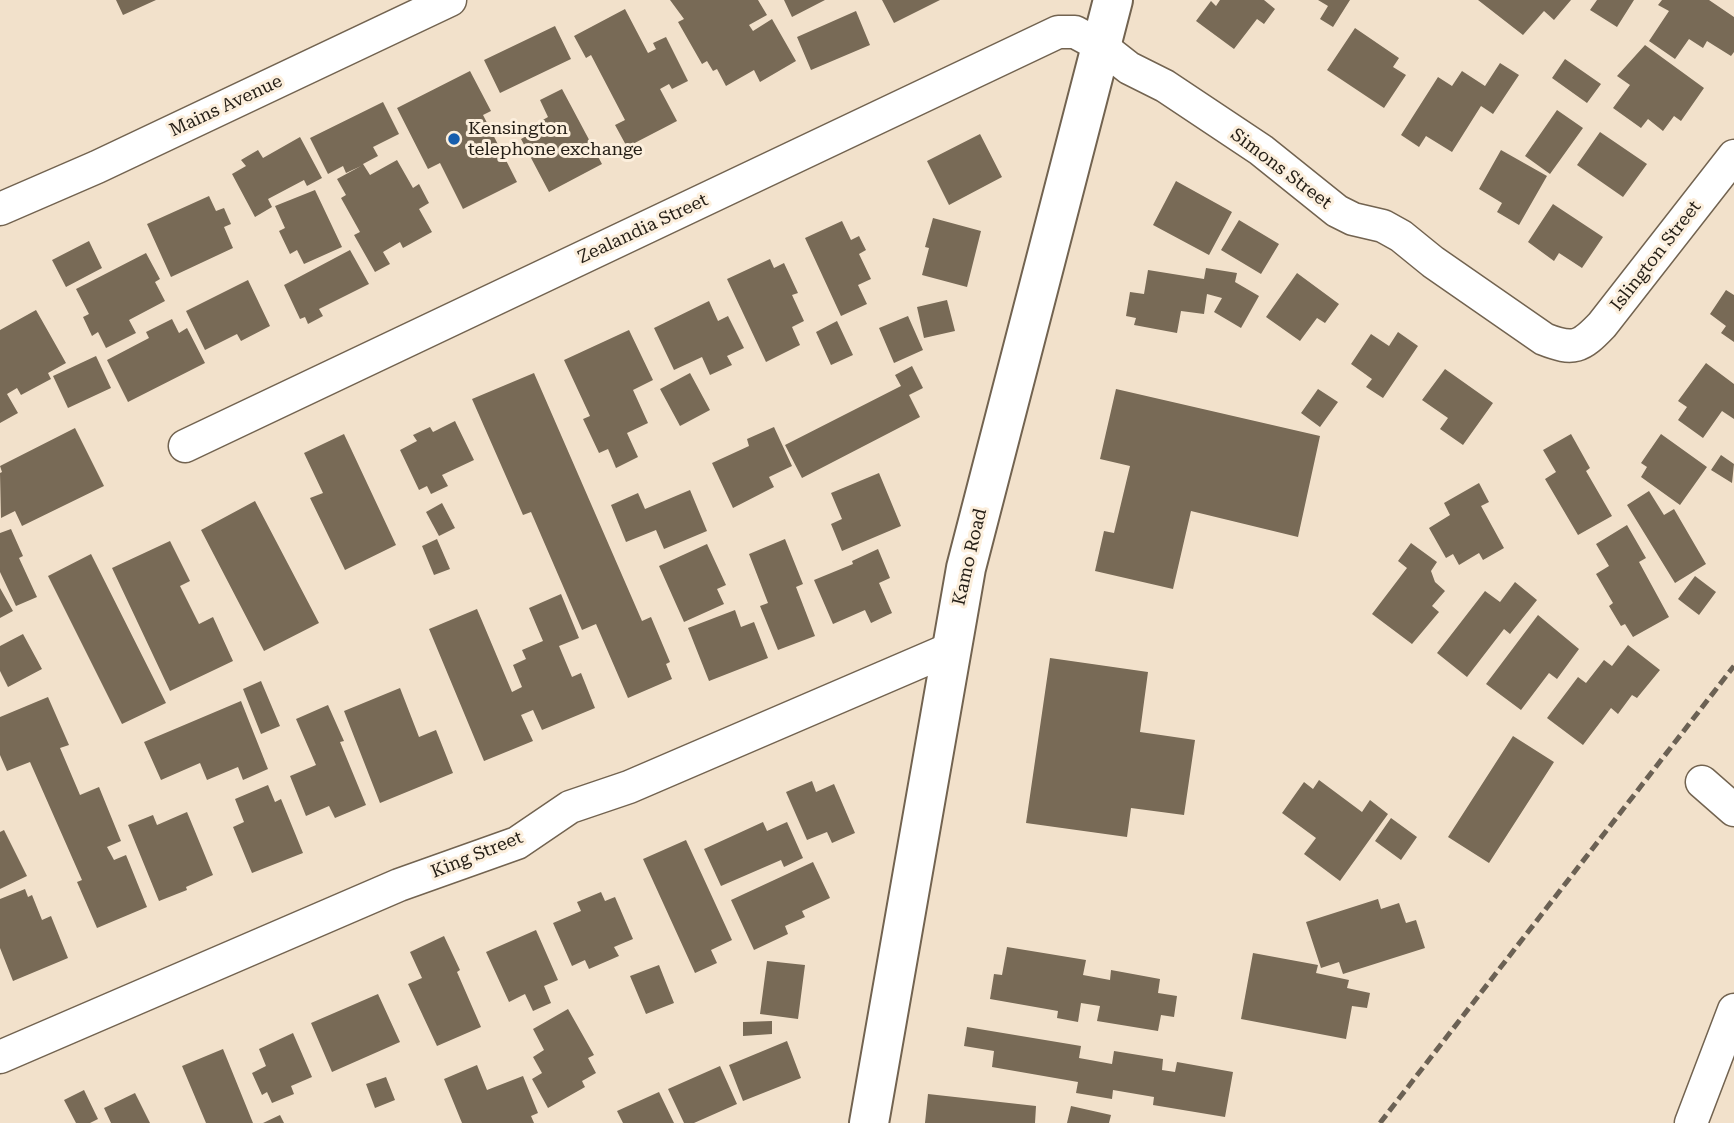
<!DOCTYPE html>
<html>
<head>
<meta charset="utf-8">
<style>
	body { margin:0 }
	canvas { display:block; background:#f2e1cb }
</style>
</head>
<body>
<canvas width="1734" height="1123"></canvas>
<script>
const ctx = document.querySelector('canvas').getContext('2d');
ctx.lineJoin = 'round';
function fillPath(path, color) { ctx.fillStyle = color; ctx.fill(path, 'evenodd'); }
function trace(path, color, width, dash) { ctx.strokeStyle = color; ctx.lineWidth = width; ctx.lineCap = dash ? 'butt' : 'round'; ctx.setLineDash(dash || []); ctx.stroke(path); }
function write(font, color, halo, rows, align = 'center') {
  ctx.font = font + ' "Roboto Serif",serif'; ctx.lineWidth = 6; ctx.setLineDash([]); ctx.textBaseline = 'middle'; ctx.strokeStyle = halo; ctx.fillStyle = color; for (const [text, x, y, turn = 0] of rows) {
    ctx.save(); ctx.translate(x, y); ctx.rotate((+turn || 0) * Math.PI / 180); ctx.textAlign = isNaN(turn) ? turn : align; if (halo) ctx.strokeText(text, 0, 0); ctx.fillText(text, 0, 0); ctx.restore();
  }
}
fillPath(new Path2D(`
	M116,0h40l-33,15z
	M670,0h88l9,15 -18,10 4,6 19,-12 24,42 -36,21 -6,-12 -28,16 -9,-17 -4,2 -6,-10 -5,3 -24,-42 6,-3z
	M784,0h41l-33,17z
	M882,0h58l-46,23z
	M1220,0h44l11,9 -11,15 -7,-5 -23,30 -38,-28 15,-20 5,5z
	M1318,0h32l-17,27 -13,-8 8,-13z
	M1478,0h93l-17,20 -10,-9 -21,24z
	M1597,0h37l-17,27 -27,-17z
	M1662,0h47l25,17v35l-3,4 -24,-15 -4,7 -14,-9 -14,20 -26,-18 20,-30 -11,-6z
	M625,9l23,44 8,-4 -3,-6 13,-6 22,44 -16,8 -3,-5 -9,5 17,32 -50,26 -12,-22 10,-5 -34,-65 -5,3 -12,-22z
	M856,11l14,34 -59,25 -14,-33z
	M555,26l16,33 -71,34 -16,-33z
	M1355,28l44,30 -6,9 13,8 -22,33 -57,-38z
	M1645,45l59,43 -23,33 -7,-5 -11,15 -15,-12 -7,9 -28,-20 17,-23 -13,-9z
	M1565,59l36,25 -14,19 -35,-25z
	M1500,63l19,12 -26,39 -12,-8 -29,46 -26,-16 -7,11 -18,-12 37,-58 14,9 10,-15 23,15z
	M470,71l21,40 -8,4 34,67 -54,27 -23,-46 -12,6 -31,-61z
	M562,89l40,75 -53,28 -28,-53 9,-5 -3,-5 21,-12 -8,-17z
	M383,102l16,32 -26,13 5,9 -15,8 7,11 27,-15 16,28 6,-4 10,19 -10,6 13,23 -29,16 -3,-6 -17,10 7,12 -15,8 -21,-37 6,-3 -19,-34 5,-3 -9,-16 24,-13 -15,7 -3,-7 -15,8 -18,-36z
	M1557,110l26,18 -33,46 -25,-18z
	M1600,132l47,32 -24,33 -46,-32z
	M980,134l22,43 -53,28 -22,-44z
	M300,137l22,41 -15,8 -3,-6 -36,19 4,8 -17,10 -23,-43 14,-8 -5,-6 17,-10 5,8z
	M1501,150l46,26 -28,49 -22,-13 5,-9 -23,-14z
	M1176,181l56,31 -23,43 -56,-30z
	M315,190l27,57 -38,17 -7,-14 -7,4 -11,-23 6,-3 -10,-22z
	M209,196l7,15 8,-3 7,16 -7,3 9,21 -62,29 -24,-53z
	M1553,204l50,33 -21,31 -23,-15 -5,8 -26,-19z
	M933,218l48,13 -14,56 -45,-12 7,-27 -4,-1z
	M1239,220l40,24 -18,30 -40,-24z
	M842,221l9,19 8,-4 7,14 -7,4 12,25 -13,6 9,19 -26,12 -36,-78z
	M89,241l13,27 -36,19 -14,-27z
	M350,250l19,34 -50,25 4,7 -15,8 -3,-7 -5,2 -16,-34z
	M146,253l14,26 -5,3 10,19 -36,19 7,13 -30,15 -8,-16 -6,4 -9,-19 6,-3 -13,-25z
	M770,259l4,9 10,-5 14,30 -6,2 12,26 -12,6 8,18 -34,17 -39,-83z
	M1206,268l31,5 -2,9 24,14 -18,32 -27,-16 8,-14 -15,-4 -3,20 -23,-3 -4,22 -43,-8 2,-7 -10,-2 4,-24 14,2 4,-24 56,9z
	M1297,273l42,31 -14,19 -8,-5 -17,23 -34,-24z
	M248,280l22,46 -29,15 -4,-7 -32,16 -19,-39z
	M1726,290l8,5v47l-13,-9 5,-7 -16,-12z
	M947,300l8,31 -31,7 -7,-31z
	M709,301l9,20 10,-5 16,32 -17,8 5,9 -22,10 -8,-18 -28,13 -20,-42z
	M36,310l30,53 -18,10 3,6 -30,16 -4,-7 -10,6 11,19 -18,10v-93z
	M908,316l15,34 -29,13 -15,-35z
	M172,319l7,14 8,-5 18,35 -77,39 -21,-42 42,-22 -3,-6z
	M837,321l16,34 -22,10 -15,-33z
	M629,330l24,50 -20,10 15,33 -21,10 11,24 -22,11 -8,-19 -9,4 -16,-34 7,-3 -26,-56z
	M1398,332l20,14 -35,52 -17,-11 6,-8 -21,-15 20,-30 18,12z
	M96,356l15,32 -43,20 -15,-32z
	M1706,363l28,21v35l-12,-8 -19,27 -25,-18 9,-13 -9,-6z
	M912,366l11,22 -14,7 11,22 -118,61 -17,-33 116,-59 -6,-11z
	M1445,369l48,34 -30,42 -23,-16 8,-11 -26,-18z
	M534,373l108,248 9,-4 19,45 -4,2 6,15 -44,19 -32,-74 -14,6 -51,-118 -8,3 -51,-116z
	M690,373l20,37 -30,16 -20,-37z
	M1116,389l204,47 -22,101 -107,-26 -18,78 -78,-18 9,-40 10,2 16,-67 -30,-7z
	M1318,389l20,13 -18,25 -19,-14z
	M455,421l19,39 -32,15 6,11 -17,8 -4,-8 -8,4 -19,-40 17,-9 -4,-6 17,-8 3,5z
	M774,427l18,39 -23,11 5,10 -41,21 -21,-45 37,-17 -2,-7z
	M75,428l29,58 -82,40 -7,-15 -14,7 -1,-45 2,-1 -2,-6z
	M344,434l52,111 -51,25 -35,-72 13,-5 -19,-40z
	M1571,434l19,34 -4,3 26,45 -34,19 -33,-56 11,-7 -13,-22z
	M1661,434l46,33 -27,38 -39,-28 6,-10 -6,-4z
	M1721,455l13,9 -2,19 -21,-13z
	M879,473l22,53 -59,25 -11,-27 11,-5 -11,-26z
	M1479,483l10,19 -8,4 23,42 -21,12 -4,-7 -20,12 -6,-11 -7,4 -17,-30 21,-13 -6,-12z
	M690,490l17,41 -43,18 -8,-19 -30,12 -15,-37 27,-12 7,16z
	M1649,491l15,24 10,-6 32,55 -31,19 -48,-78z
	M255,501l64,122 -55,28 -63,-121z
	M442,503l13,25 -16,8 -13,-24z
	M1627,525l19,33 -7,4 30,55 -36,20 -8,-13 -4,2 -12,-20 4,-3 -17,-29 13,-8 -13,-22z
	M11,529l12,27 -4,2 18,39 -21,9 -16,-34v-39z
	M437,539l13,30 -16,6 -12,-29z
	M785,539l18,45 -7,3 19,49 -37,14 -18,-44 8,-3 -19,-49z
	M170,541l20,40 -10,5 19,38 14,-7 20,44 -63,30 -58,-123z
	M1411,543l26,19 -6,9 4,11 10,9 -13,15 7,6 -27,32 -40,-30 35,-46 -9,-7z
	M707,544l19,41 -9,4 7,15 -40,18 -25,-56z
	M878,549l12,29 -11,5 13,30 -21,10 -6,-13 -32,14 -19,-44 39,-16 -1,-3z
	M91,554l75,149 -44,21 -74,-148z
	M1695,576l21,16 -17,23 -21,-16z
	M1515,582l22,18 -27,34 -6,-5 -37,48 -30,-24 48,-62 15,11z
	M0,588l13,23 -13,7z
	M561,594l18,44 -20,8 13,31 9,-4 14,35 -53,22 -9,-20 -12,5 12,26 -49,20 -55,-132 48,-20 35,83 10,-5 -9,-22 13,-6 -4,-9 21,-9 -14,-33z
	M735,610l6,17 13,-5 14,36 -59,23 -21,-53z
	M1538,615l41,34 -22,30 -8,-6 -28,37 -35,-26z
	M23,634l19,35 -34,18 -8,-16v-25z
	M1628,645l32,25 -23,28 -5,-3 -14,19 -7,-6 -28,37 -36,-27 31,-41 8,6 18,-23 8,6z
	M1050,658l98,14 -8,60 55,8 -11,75 -53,-7 -4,29 -101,-14z
	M261,681l19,45 -19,8 -18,-45z
	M400,688l19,49 17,-7 17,43 -73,30 -36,-92z
	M48,697l21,48 -9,3 20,47 19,-8 22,54 -14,6 7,13 12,-5 21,52 -50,21 -20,-46 5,-2 -52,-118 -23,9 -7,-16v-38z
	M241,701l27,68 -25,11 -5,-13 -31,13 -7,-17 -39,17 -17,-38z
	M328,705l16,36 -4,1 26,63 -31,13 -6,-12 -23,10 -16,-40 26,-11 -20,-46z
	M1513,736l41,26 -65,101 -41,-26z
	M1319,780l43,32 8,-12 18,14 -48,67 -36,-27 12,-16 -34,-25 22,-31 9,7z
	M812,781l4,11 18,-8 21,49 -23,10 -5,-11 -20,8 -21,-48z
	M268,785l7,17 6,-3 22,54 -51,20 -19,-46 11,-5 -9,-23z
	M187,812l26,63 -27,12 1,3 -28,11 -31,-76 25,-10 4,10z
	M1391,818l26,19 -16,23 -26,-19z
	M763,822l4,9 20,-9 16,36 -19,9 -3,-7 -60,26 -17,-37z
	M4,830l23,46 -27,13v-57z
	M686,840l46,100 -21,10 6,13 -22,10 -52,-114z
	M813,862l17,36 -28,13 3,6 -20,9 3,8 -34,16 -23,-50z
	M25,889l3,8 4,-2 10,25 9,-4 17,42 -55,23 -13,-33v-49z
	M601,892l4,9 10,-4 18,42 -19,8 5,9 -30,13 -4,-9 -13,6 -19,-43 28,-12 -4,-9z
	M1378,899l3,10 18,-6 7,20 10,-3 9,28 -82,26 -4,-12 -18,6 -15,-46z
	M536,930l22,50 -14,6 7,17 -18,8 -8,-17 -16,8 -23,-50z
	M444,936l16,34 -3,2 24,55 -44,19 -29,-62 14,-6 -12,-26z
	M1007,947l79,13 -3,15 27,5 1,-10 49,9 -2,14 19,3 -3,21 -13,-2 -3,16 -61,-10 3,-15 -19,-3 -3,19 -21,-4 1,-7 -68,-12 4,-25 8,1z
	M1253,953l65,12 -2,8 33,7 -2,8 23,5 -3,15 -15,-2 -6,33 -105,-20z
	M767,961l38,4 -7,54 -38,-5z
	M659,965l15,38 -28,11 -16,-38z
	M378,994l22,48 -68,30 -21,-49z
	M568,1009l26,46 -6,3 8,15 -14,8 3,6 -37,21 -16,-29 10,-6 -9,-16 11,-7 -11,-21z
	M772,1021v13l-29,2v-14z
	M967,1027l114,19 -2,12 33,6 2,-13 49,8 -1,11 13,2 2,-10 56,10 -8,45 -72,-12 1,-8 -41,-7 -1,9 -36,-6 2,-11 -86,-15 2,-16 -30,-5z
	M293,1033l19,44 -21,9 3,8 -22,9 -5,-11 -5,3 -10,-22 14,-7 -7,-17z
	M787,1041l14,37 -58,23 -14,-36z
	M223,1049l30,74h-47l-24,-57z
	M477,1065l10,25 36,-14 15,37 -7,3 3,7h-72l-18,-44z
	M720,1066l17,38 -43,19h-10l-16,-34z
	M386,1077l9,23 -20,8 -9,-24z
	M84,1090l14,29 -8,4h-14l-12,-23z
	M659,1092l15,31h-51l-6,-12z
	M135,1093l15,30h-39l-7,-15z
	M928,1094l108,12 -1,17h-110z
	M1071,1106l40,9 -2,8h-42z
	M280,1115l4,8h-21z`), '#786a56');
const minor = new Path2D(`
	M0,209l97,-42 353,-167
	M185,446l873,-414h17l26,14 28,22 36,18 96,64 76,61 16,8 30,7 18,10 32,26 111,77c30,12 37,8 58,-14l132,-169
	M1702,782l32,28
	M0,1057l399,-172 118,-42 53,-36 59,-20 321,-138
	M1691,1123l43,-113`);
const secondary = new Path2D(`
	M869,1123l97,-555 147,-568`);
trace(minor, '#726350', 35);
trace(secondary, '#726350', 42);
trace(minor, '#fff', 32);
trace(secondary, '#fff', 38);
trace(new Path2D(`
	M1380,1123l354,-457`), '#6b6154', 5, [10, 5]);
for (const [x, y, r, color] of [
	[454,139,7,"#175ead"]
]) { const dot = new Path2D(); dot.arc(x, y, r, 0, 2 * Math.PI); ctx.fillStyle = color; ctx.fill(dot); trace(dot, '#fcefdd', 2.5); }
write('18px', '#241e16', '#fcefdd', [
	["Mains Avenue",226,106,-25],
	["Simons Street",1281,169,37],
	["Zealandia Street",643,229,-25],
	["Islington Street",1656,256,-52],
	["Kamo Road",970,557,-77],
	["King Street",477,855,-22]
]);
write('18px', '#241e16', '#fcefdd', [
	["Kensington",468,129],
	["telephone exchange",468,150]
], 'left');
</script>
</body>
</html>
